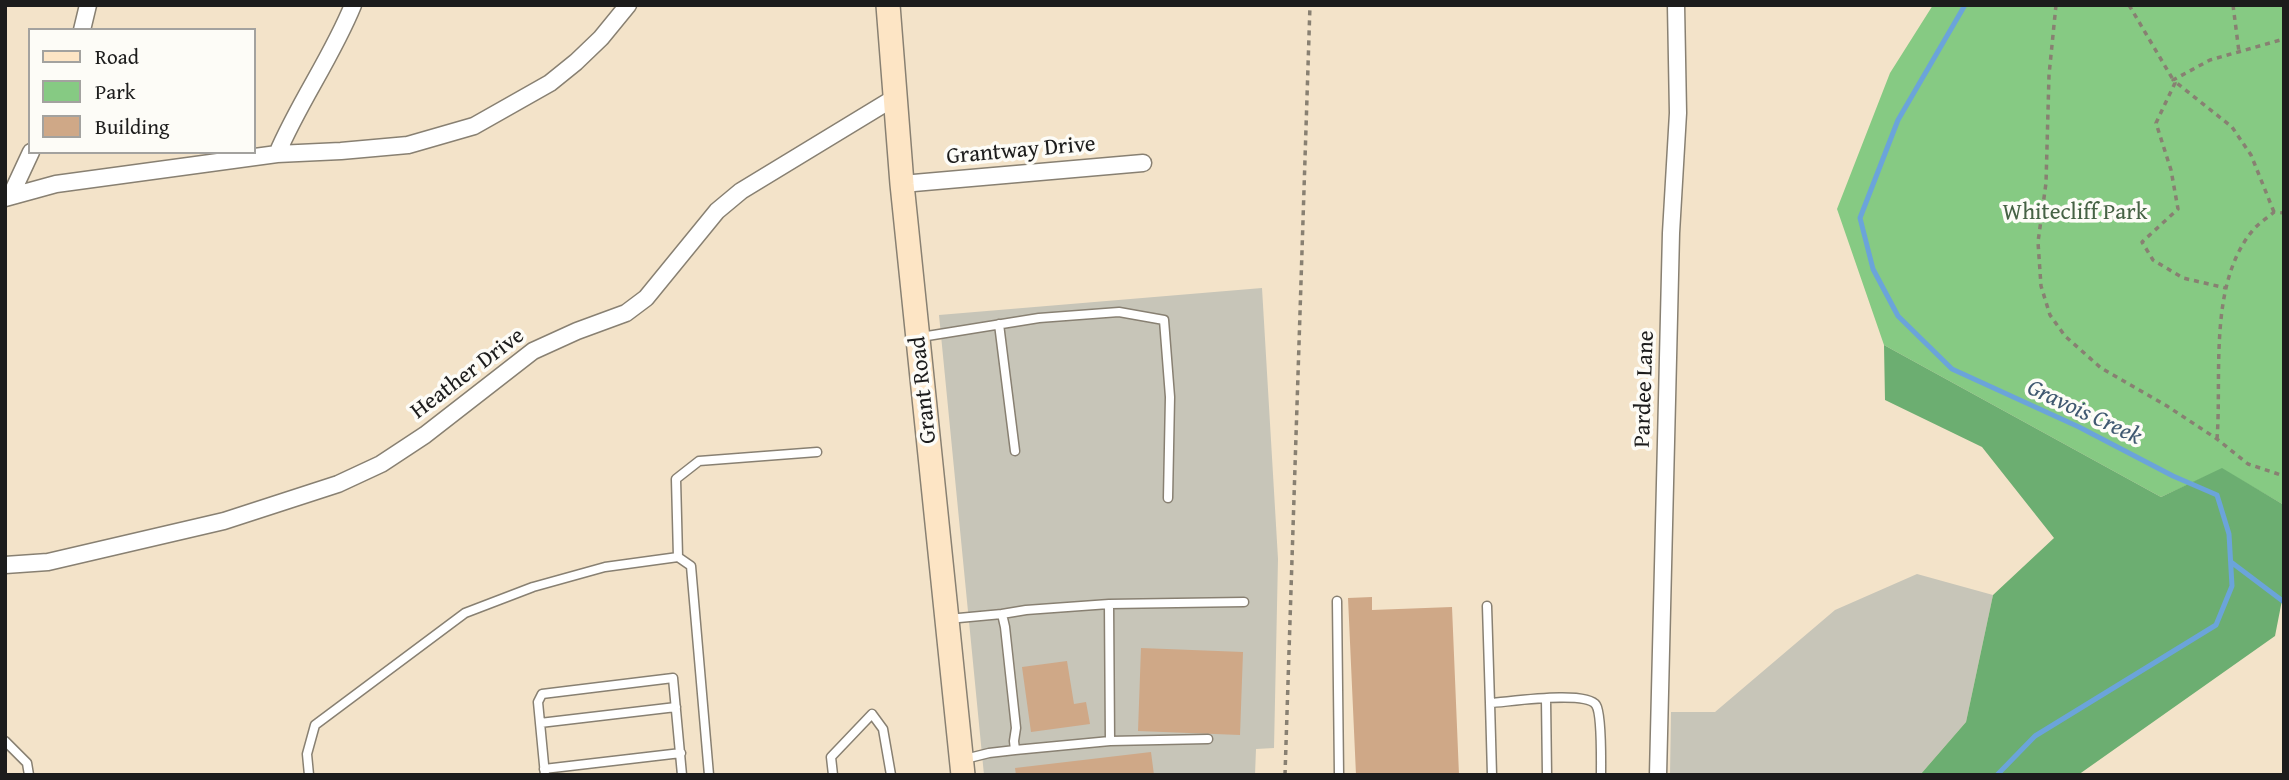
<!DOCTYPE html>
<html>
<head>
<meta charset="utf-8">
<style>
	body { margin:0 }
	#map { position:relative; width:2289px; height:780px; overflow:hidden; background:#f3e3c9; font-family:"Gentium Book Plus",serif }
	canvas { display:block }
	.frame { position:absolute; inset:0; border:7px solid #1c1c1c; pointer-events:none }
	.legend { position:absolute; left:28px; top:28px; width:228px; height:126px; box-sizing:border-box; background:#fdfcf7; border:2px solid #a3a29f; margin:0; padding:9px 12px; list-style:none; font-size:21px; color:#1c1c1c }
	.legend li { display:flex; align-items:center; gap:14px; height:35px }
	.legend b { width:35px; border:2px solid #a3a29f }
</style>
</head>
<body>
<div id="map">
<canvas width="2289" height="780"></canvas>
<div class="frame"></div>
<ul class="legend">
<li><b style="height:9px;background:#fde5c5"></b>Road</li>
<li><b style="height:19px;background:#86ca83"></b>Park</li>
<li><b style="height:19px;background:#cfa887"></b>Building</li>
</ul>
</div>
<script>
const ctx = document.querySelector('canvas').getContext('2d');
ctx.lineJoin = 'round';
function fillPath(path, color) { ctx.fillStyle = color; ctx.fill(path, 'evenodd'); }
function trace(path, color, width, dash) { ctx.strokeStyle = color; ctx.lineWidth = width; ctx.lineCap = dash ? 'butt' : 'round'; ctx.setLineDash(dash || []); ctx.stroke(path); }
function write(font, color, halo, rows, align = 'center') {
  ctx.font = font + ' "Gentium Book Plus",serif'; ctx.lineWidth = 7; ctx.setLineDash([]); ctx.textBaseline = 'middle'; ctx.strokeStyle = halo; ctx.fillStyle = color; for (const [text, x, y, turn = 0] of rows) {
    ctx.save(); ctx.translate(x, y); ctx.rotate((+turn || 0) * Math.PI / 180); ctx.textAlign = isNaN(turn) ? turn : align; if (halo) ctx.strokeText(text, 0, 0); ctx.fillText(text, 0, 0); ctx.restore();
  }
}
fillPath(new Path2D(`
	M1262,288l16,271 -4,189 -18,1 -1,26h-271l-45,-460z
	M1917,574l76,21 -27,127 -46,53h-250l1,-63h44l120,-102z`), '#c7c5b8');
fillPath(new Path2D(`
	M1933,5h351v500l-62,-36 -61,28 -277,-152 -47,-136 53,-136z`), '#86ca83');
fillPath(new Path2D(`
	M1884,345l277,152 61,-29 62,37v85l-9,46 -197,139h-158l46,-53 27,-127 61,-57 -72,-91 -97,-47z`), '#6cae71');
trace(new Path2D(`
	M1965,5l-67,115 -38,98 13,51 25,47 54,53 127,58 94,49 44,19 12,39 3,52 -16,39 -181,111 -38,39
	M2231,562l53,40`), '#6ba4da', 5);
fillPath(new Path2D(`
	M1372,597v13l80,-3 7,168h-103l-8,-177z
	M1141,648l102,4 -3,83 -102,-4z
	M1067,661l7,43 12,-2 4,22 -59,8 -9,-65z
	M1151,752l3,23h-138l-1,-7z`), '#cfa887');
const lane = new Path2D(`
	M999,324l16,127
	M921,337l118,-19 80,-6 45,8 6,77 -2,101
	M678,557l13,9 18,209
	M1337,601l2,174
	M1487,606l3,97c19,-1 96,-13 106,2 6,9 5,56 5,70
	M1002,614l24,-4 83,-6
	M948,619l54,-5 3,13 11,101 -2,13 1,9 -26,3 -24,6
	M1546,699l1,76
	M1490,703l2,72
	M540,723l136,-16
	M5,741l22,22 2,12
	M1110,741l-1,-137 135,-2
	M1015,750l95,-9 98,-2
	M544,769l137,-16
	M309,775l-2,-21 8,-29 150,-112 68,-26 72,-20 73,-10 -2,-78 23,-18 118,-9
	M545,775l-7,-73 4,-8 131,-16 9,97
	M833,775l-2,-18 41,-43 11,15 8,46`);
const street = new Path2D(`
	M82,30l6,-25
	M277,154c22,-52 55,-97 76,-149
	M902,184l241,-21
	M11,195l20,-43
	M5,198l51,-14 221,-30 64,-3 67,-6 66,-19 76,-43 26,-21 25,-24 27,-33
	M5,565l43,-3 176,-41 114,-37 43,-20 44,-29 108,-84 44,-20 49,-18 20,-15 71,-87 24,-20 153,-93
	M1658,775l13,-542 7,-120 -2,-108`);
const secondary = new Path2D(`
	M888,5l14,179 61,591`);
trace(lane, '#888072', 11);
trace(street, '#888072', 19);
trace(secondary, '#888072', 26);
trace(new Path2D(`
	M2056,5l-7,70 -3,108 -8,59 3,44 9,29 15,21 36,32 66,38 50,33 31,25 36,12
	M2129,5l46,78 -19,40 15,47 7,39 -36,33 11,18 30,18 43,10
	M2233,5l6,47
	M2274,212l-23,-57 -19,-28 -59,-47 37,-20 74,-21
	M2217,439c5,-65 -9,-155 36,-209 6,-7 14,-12 21,-18l10,1
	M1285,775l25,-770`), '#888072', 3.5, [5, 5]);
trace(lane, '#fff', 8);
trace(street, '#fff', 16);
trace(secondary, '#fde5c5', 23);
write('23px', '#1c1c1c', '#fdfcf7', [
	["Grantway Drive",1021,151,-5],
	["Heather Drive",468,374,-37],
	["Pardee Lane",1645,389,-88],
	["Grant Road",924,390,-96]
]);
write('23px', '#466245', '#fdfcf7', [
	["Whitecliff Park",2075,213]
]);
write('italic 24px', '#405971', '#fdfcf7', [
	["Gravois Creek",2084,413,25]
]);
</script>
</body>
</html>
